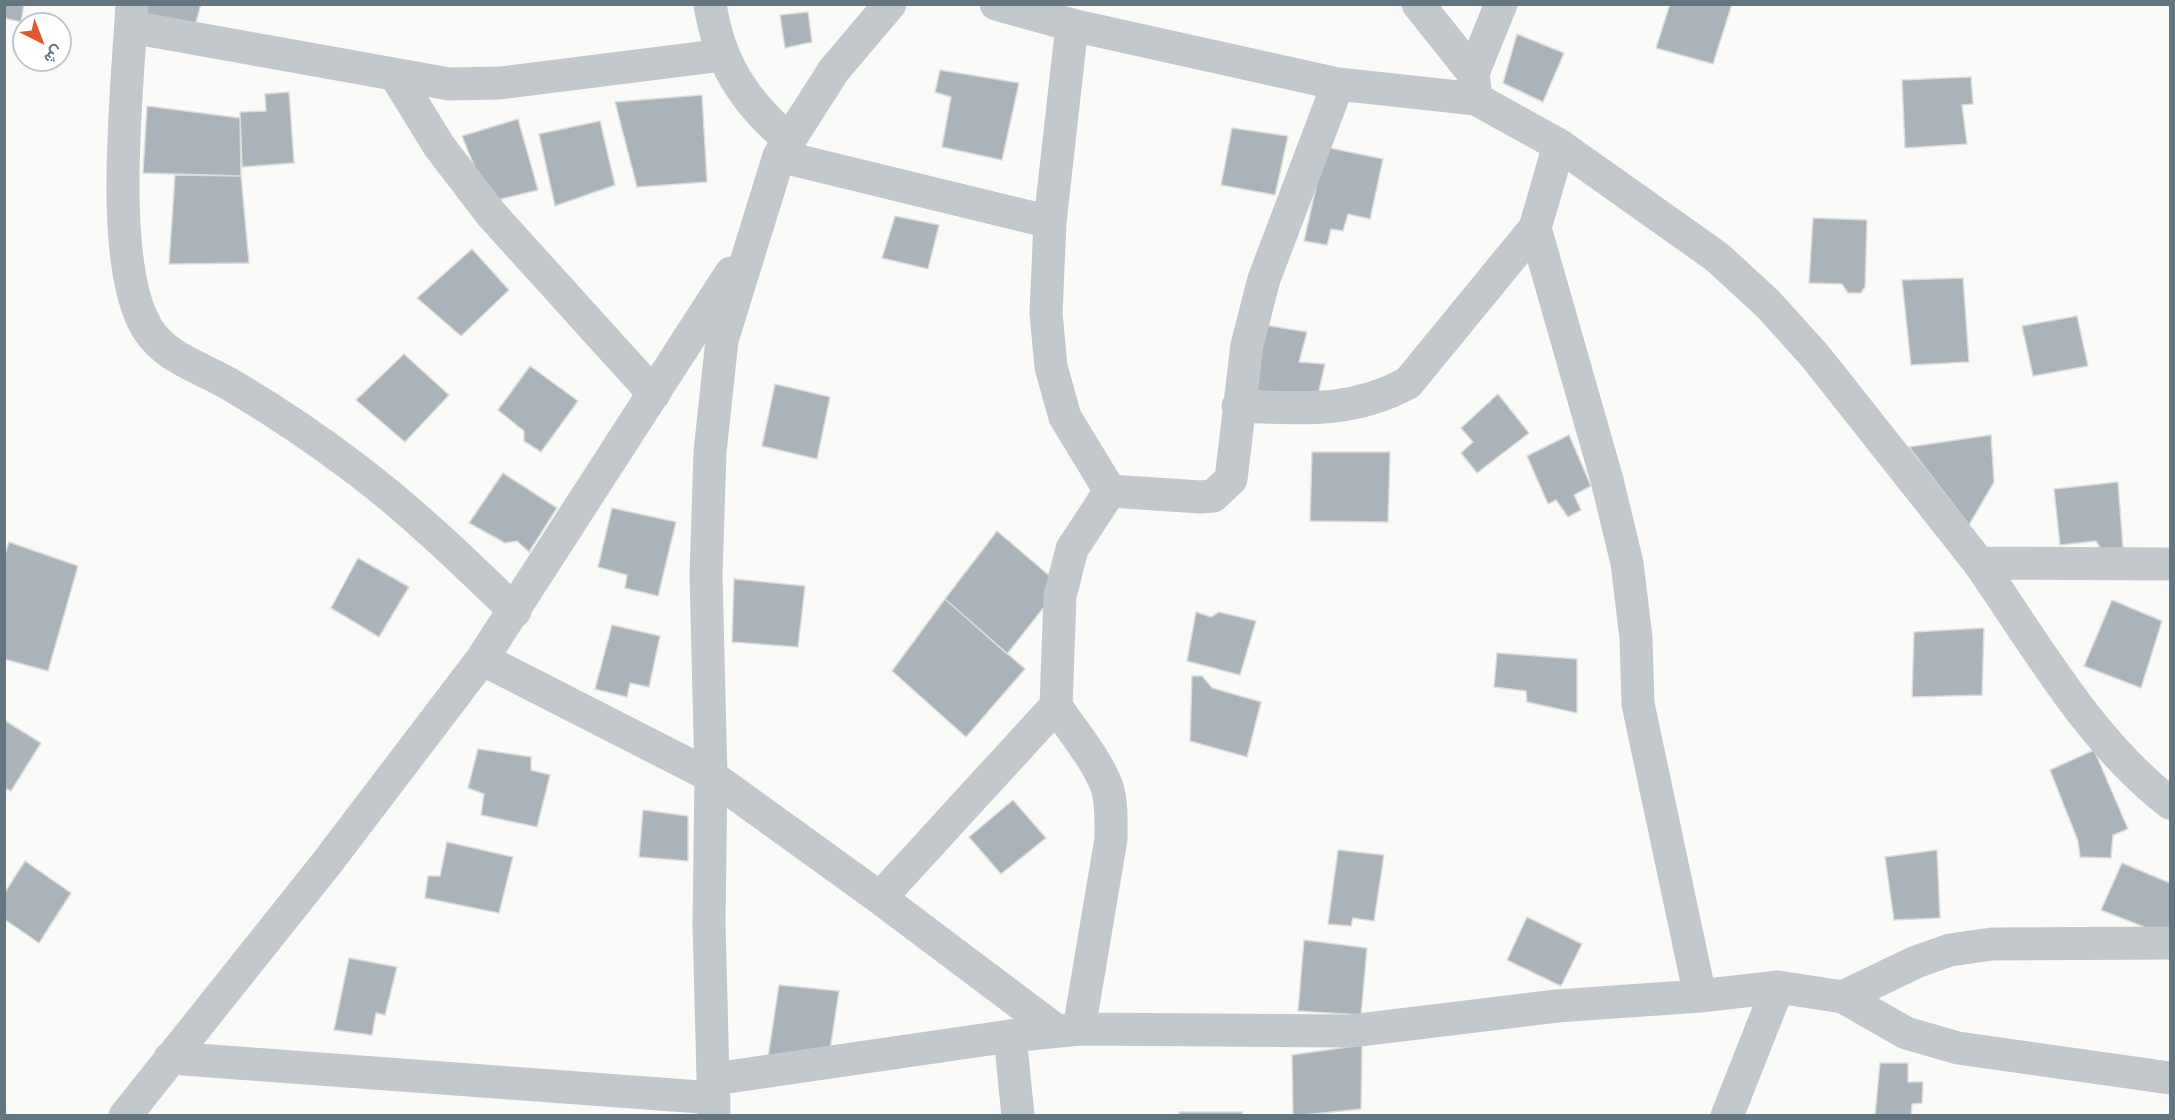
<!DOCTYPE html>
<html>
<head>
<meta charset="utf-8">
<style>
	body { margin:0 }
	#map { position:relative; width:2175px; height:1120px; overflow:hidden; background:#fafaf8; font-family:Overpass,Vazirmatn,sans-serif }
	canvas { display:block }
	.frame { position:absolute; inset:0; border:6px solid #657683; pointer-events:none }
	.north { position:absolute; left:12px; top:12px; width:60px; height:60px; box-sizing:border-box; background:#fff; border:2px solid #c1c8cd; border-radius:50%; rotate:138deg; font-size:16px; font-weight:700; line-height:24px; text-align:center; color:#657683 }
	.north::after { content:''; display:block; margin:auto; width:21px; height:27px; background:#e4572e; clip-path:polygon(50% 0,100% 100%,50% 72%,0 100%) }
</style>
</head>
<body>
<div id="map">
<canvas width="2175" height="1120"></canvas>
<div class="frame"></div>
<div class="north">ش</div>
</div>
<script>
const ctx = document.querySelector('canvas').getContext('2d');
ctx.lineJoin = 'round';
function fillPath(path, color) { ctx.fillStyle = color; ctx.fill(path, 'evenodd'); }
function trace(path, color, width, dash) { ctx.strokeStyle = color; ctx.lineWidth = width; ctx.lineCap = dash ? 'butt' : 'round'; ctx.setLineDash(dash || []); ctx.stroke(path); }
const building = new Path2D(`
	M4,4h20l-3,18 -17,-4z
	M145,4h56l-6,22 -52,-11z
	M1670,4h62l-19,60 -57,-16z
	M808,12l4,30 -27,6 -5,-33z
	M1517,34l47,19 -21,49 -40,-19z
	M940,70l79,13 -17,77 -60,-13 9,-50 -16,-5z
	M1971,77l2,27 -11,1 5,39 -62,4 -3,-68z
	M289,92l5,71 -52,4 -2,-55 26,-1 -1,-17z
	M702,95l5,87 -70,5 -22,-85z
	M147,106l93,12 1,58 -98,-3z
	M518,119l20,71 -49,12 -27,-66z
	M600,121l15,64 -60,21 -16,-72z
	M1232,128l56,8 -13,59 -54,-10z
	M1325,147l58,12 -13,60 -22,-5 -5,17 -12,-2 -4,16 -23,-4z
	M175,175l66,1 8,87 -80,1z
	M895,216l44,9 -11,44 -46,-11z
	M1813,218l54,2 -2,67 -4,6h-13l-6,-9 -33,-1z
	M472,249l37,41 -48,46 -44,-38z
	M1963,278l6,84 -58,3 -9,-85z
	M2077,316l11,50 -55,10 -11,-50z
	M1264,325l43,7 -8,30 26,2 -9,39 -69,-5z
	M404,354l45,41 -44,47 -49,-42z
	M530,366l48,35 -37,51 -17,-11v-10l-26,-21z
	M775,384l55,13 -13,62 -55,-13z
	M1498,394l31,39 -52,40 -16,-20 12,-11 -12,-14z
	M1569,435l22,51 -17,9 7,15 -13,7 -12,-17 -8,4 -21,-48z
	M1991,435l3,47 -25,43 -60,-78z
	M1312,452h78l-2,70 -78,-1z
	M503,473l54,35 -28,44 -12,-11 -12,2 -36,-20z
	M2118,482l5,66 -22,1 -5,-8 -36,4 -6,-56z
	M612,508l64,14 -18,74 -33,-8 2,-13 -29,-8z
	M997,531l62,53 -4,9 -48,61 -62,-55z
	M9,542l69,24 -30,105 -44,-12v-102z
	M358,558l51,29 -30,50 -48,-29z
	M734,579l71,7 -7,61 -66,-5z
	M945,599l80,70 -59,68 -74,-66z
	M2112,600l50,21 -21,67 -57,-22z
	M1196,612l15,5 8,-5 37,9 -16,54 -53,-14z
	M612,625l48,11 -11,51 -19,-4 -3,14 -32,-8z
	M1984,628l-2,67 -70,2 2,-65z
	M1497,653l80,6v54l-50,-11 -1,-11 -32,-4z
	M1192,676h10l10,12 49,14 -14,55 -57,-16z
	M4,720l37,23 -30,48 -7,-3z
	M478,749l53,8v13l19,5 -13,52 -56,-12 3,-21 -16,-6z
	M2094,750l34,79 -15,6 -2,23 -31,-1 -2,-16 -28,-71z
	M1013,800l33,38 -45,36 -32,-37z
	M643,810l45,6v45l-49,-4z
	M447,842l66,15 -14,56 -74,-15 3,-22h12z
	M1338,850l46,5 -10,66 -21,-3 -2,8 -23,-2z
	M1937,850l3,68 -46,2 -9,-63z
	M25,861l46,32 -32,50 -35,-24v-25z
	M2122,863l48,20v44l-3,9 -66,-26z
	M1527,917l55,27 -21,42 -54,-26z
	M1304,940l63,8 -6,67 -63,-4z
	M349,958l48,9 -12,48 -9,-2 -4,22 -38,-5z
	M779,985l60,6 -10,65 -62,8z
	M1362,1045l-1,64 -68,7 -1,-61z
	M1880,1063h28v19h15l-1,21 -10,1 -1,12h-36z
	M1179,1112h63l1,4h-63z`);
fillPath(building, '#aab3b9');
trace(building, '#dcdcda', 1.5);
trace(new Path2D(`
	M132,4c-4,79 -25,258 15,324 19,32 60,41 89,60 42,25 82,52 120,81 57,43 108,93 159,142
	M710,4c9,59 34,97 78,135
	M996,4l76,21 266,59 138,15 83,46 158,112 51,47 47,52 164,207 191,1
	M1418,4l55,69
	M1072,25l-22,197 -4,91 5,54 14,50 45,74
	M131,27l318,57 51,-1 223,-28
	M396,76l43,70 52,68 163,180
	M1476,99l-3,-26 28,-69
	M779,156l271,66
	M1535,228l72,252 20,83 9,75 2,66 62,292
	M1238,406c63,2 113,8 170,-23l127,-155 24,-83
	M1979,563c58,83 110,177 191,240
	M482,659l229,117 169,122 177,133
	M1056,706c17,26 40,52 51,81 5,16 4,36 4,52l-32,190
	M880,898l176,-192 4,-110 12,-47 38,-58 90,6 13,-1 18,-17 16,-134 17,-66 74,-195
	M1843,997l63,36 52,15 212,30
	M1010,1036l69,-7 272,2 206,-25 143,-10 78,-9 65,10 73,-35 34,-12 42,-6 178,-1
	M170,1058l544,40
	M714,1079l296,-43 8,80
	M125,1116l201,-252 156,-205 249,-386
	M714,1116l-5,-193 2,-147 -5,-201 4,-123 12,-112 57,-184 55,-86 56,-66
	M1727,1116l51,-129`), '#c3c8cc', 33);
</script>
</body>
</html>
